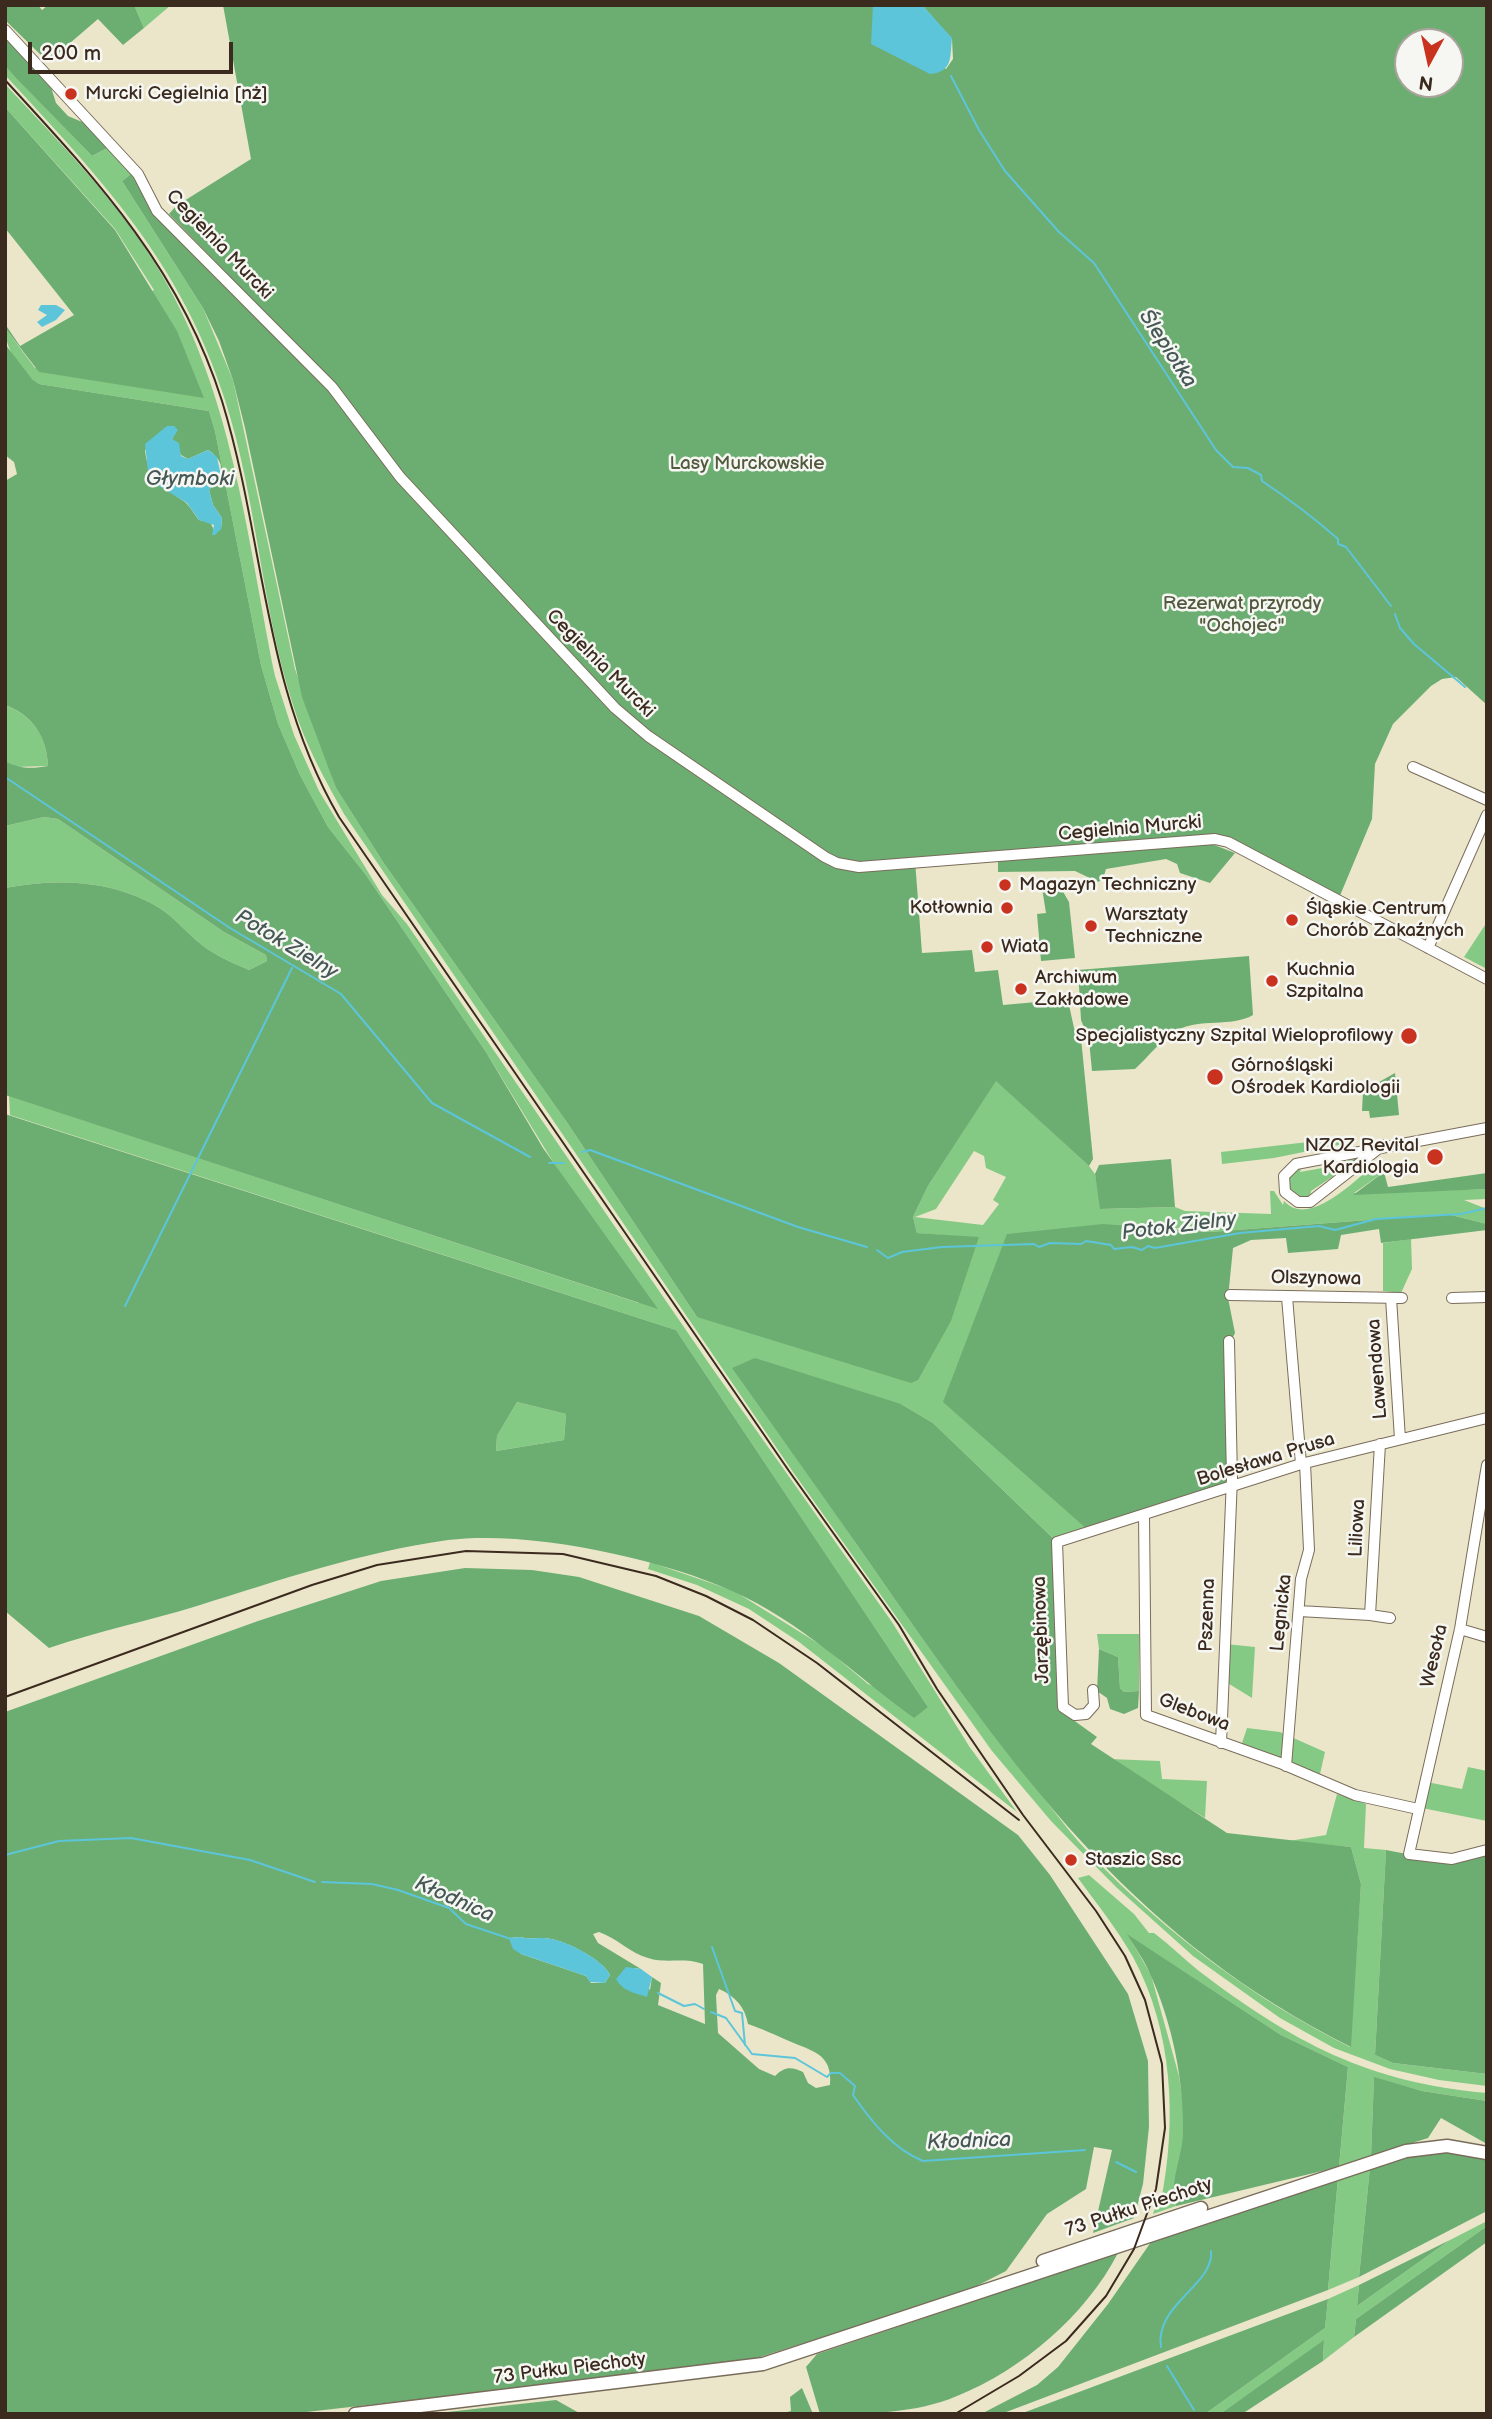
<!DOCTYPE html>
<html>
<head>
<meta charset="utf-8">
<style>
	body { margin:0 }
	#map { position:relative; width:1492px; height:2419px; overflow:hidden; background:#ebe6ca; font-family:"Balsamiq Sans",sans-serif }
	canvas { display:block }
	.frame { position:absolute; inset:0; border:7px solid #3b2a1e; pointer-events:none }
	.north { position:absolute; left:1394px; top:28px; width:70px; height:70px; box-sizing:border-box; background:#f6f6f2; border:2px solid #aba49d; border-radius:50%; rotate:188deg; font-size:19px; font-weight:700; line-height:28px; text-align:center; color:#3b2a1e }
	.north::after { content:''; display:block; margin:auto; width:24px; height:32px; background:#c8321e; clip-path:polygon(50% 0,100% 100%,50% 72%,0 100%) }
	.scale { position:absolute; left:28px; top:42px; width:205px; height:32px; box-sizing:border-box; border:4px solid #3b2a1e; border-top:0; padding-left:9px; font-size:21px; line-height:24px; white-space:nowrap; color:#3b2a1e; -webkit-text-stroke:5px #f6f6f2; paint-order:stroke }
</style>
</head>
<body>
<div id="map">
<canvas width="1492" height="2419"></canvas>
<div class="frame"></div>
<div class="north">N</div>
<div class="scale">200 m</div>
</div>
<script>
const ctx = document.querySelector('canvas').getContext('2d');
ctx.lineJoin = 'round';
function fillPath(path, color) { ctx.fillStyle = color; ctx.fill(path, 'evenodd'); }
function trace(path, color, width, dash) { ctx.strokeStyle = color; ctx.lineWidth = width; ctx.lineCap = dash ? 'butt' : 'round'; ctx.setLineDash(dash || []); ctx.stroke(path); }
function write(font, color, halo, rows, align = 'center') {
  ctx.font = font + ' "Balsamiq Sans",sans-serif'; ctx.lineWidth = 5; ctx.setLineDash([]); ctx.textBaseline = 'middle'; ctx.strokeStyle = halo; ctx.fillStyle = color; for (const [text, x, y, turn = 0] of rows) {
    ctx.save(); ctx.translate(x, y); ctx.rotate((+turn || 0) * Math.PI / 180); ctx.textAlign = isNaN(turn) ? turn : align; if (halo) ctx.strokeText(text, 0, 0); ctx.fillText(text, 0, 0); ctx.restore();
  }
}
fillPath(new Path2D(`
	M134,5h37l-27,23z
	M5,66l87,90 17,-9 22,27 -9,7 81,127 30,72 62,289 41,119 47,74 185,262 129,193 282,-79 -62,-5 -4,-16 15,-31 68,-106 93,86 6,8 6,35 74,-2 10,4 86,3 -1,-23h4l9,14 1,-4c26,29 74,-25 97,-41l3,12 -30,21 133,-4v10l-23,1 23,9v15l-40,-10 -237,18 -33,-4 -89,302 -34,9 -121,-116 -32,-19 -87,79c73,104 143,210 224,308 18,22 34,45 54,65 75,78 162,143 258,191l11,-163 -10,-37 -62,-6 37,-6 11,-41 29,10 -2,44 22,2 -11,205 18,8 94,11v12l-48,-6 -49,-11 -56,-21 -54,-30 -87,-62 -77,-69 -65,-66 -59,-70 -199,-279 -449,-658c-20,-36 -39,-70 -51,-109 -32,-99 -36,-206 -68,-305 -44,-138 -124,-221 -220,-325zM974,1151l10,5 2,12 20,9 -13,23 6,4 -16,21 -68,-8 21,-8z
	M5,84c53,57 108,112 149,178 79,126 92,272 121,414l19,59 25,56 63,104 25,29 303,441 182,257 77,124 48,66 -218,-170 -50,-33 -52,-24 -49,-16 2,-7 84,29 90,56 44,37 60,23 -252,-377 -666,-215 -1,-19 630,207 -153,-251 -120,-177 -38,-48 -28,-52 -22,-51 -17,-59 -46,-234 -6,-20 -170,-27c-18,-11 -34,-35 -34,-56l30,40 119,-78 -39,-61 -110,-122z
	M5,705c28,11 42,31 43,61l-34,1 -9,-6z
	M44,817l14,2 166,113 42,23 1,6 -18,9c-16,-7 -33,-14 -47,-25 -14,-11 -26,-26 -41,-36 -46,-29 -103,-31 -156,-21v-62z
	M1487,922v47l-23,-12z
	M1343,1138v6l-69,14 -52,6 -1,-12z
	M1362,1157l-51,34 -1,6 -9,2 -12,-7 -3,-9 6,-12 10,-5 -2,6 45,-8 4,-6z
	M1411,1239l1,30 -11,24 -18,-2v-48z
	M517,1402l49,12 -2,26 -68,11 1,-15z
	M1097,1634h42v57l-15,1 -4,-4 -2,-31 -19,-8z
	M1226,1644l29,3 -3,51 -26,-16z
	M1247,1728l33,4 45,20 -5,22 -79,-28z
	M1110,1759l50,2 2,18 45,2 -2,37z
	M1468,1767l19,4v50l-65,-13 5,-26 35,7z
	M1089,1875l45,39 15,19h5c16,12 30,26 45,38 93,71 170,112 288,122v8l-65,-10 -48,-13 -3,78 -32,11 9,-100 -67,-32 -153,-100 23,40 28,101 5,33 -1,41 -11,45 4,11 -23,8 4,-12 4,-1c16,-81 12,-170 -28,-244 -16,-28 -36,-53 -55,-79z
	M1370,2167l-11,110 -31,13 10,-112z
	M1487,2221v5l-131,93 -2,18 -31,24 1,-20 -104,73h-15l120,-86 3,-29 31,-14 -2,21 93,-66z`), '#85ca84');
fillPath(new Path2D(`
	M5,5h33l4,5 6,-5h86l10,23 -21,17 -25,-26 -50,43 -43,-42z
	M223,5h650v17l73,47 7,-10 -1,-20 -30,-34h565v700l-31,-28 -14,2 -11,7 -38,38 -18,40 -3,55 -33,79 -110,-59 -314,21 7,93 50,-3 3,22 23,-2 5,35 34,-3 1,4 31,-1 5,23 7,10 12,121 -4,7 -93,-85 -68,105 -15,31 4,16 62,4 -28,84 -33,59 -7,3 -214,-66 -129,-193 -185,-262 -47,-74 -34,-91 -57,-269 -12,-48 -14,-39 -16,-33 -81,-127 9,-7 31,48 156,159 8,-6 -157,-161 7,-8 75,-47zM1408,42h42v42h-42z
	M5,36l45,48 6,19 12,13 19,8 22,23 -17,9 -75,-77 -12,-13z
	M5,107l110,123 62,101 27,67 -165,-26 -34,-44v-4l15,22 54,-31 -69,-87z
	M5,344l27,35 7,5 170,27 6,20 46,234 17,59 22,51 28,52 38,48 120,177 57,96 115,161 -653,-214v-207c53,-10 110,-8 156,21 15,10 27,25 41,36 14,11 31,18 47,25l18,-9 -1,-6 -42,-23 -166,-113 -14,-2 -39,9v-65c14,8 27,8 43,5 -1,-30 -16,-51 -43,-61v-224l12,-7 -3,-12 -9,-7zM177,430l-5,9 9,16 7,4 20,-9c21,14 13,26 1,40l4,15 9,13 -1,11 -7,1 -4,-8 -11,-2c-5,-6 -9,-14 -14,-18 -22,-15 -37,-23 -40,-52z
	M1212,844l23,9 -25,30 -30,-10 -3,-9 -11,-5 -60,10 -3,10 -5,3 -23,-11 -77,1v-11z
	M1041,882l17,1 11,19 6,56 -34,3 -4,-47 9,-1z
	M1249,956l4,59c-22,13 -53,2 -77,16 -14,8 -28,26 -41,38l-43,2 -3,-31 -8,-20 -3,-50z
	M1395,1073l4,42 -29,3 -1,-7h-7l1,-20z
	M5,1114l671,216 252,377 -14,11c-59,-43 -114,-97 -182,-127 -73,-33 -203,-61 -284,-51 -86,12 -168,40 -251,66 -49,15 -99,25 -148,42l-44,-37zM517,1402l49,12 -2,26 -68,11 1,-15z
	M1171,1159l4,48 -75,2 -5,-35 4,-9z
	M1384,1172l4,15 99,-14v16l-134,6z
	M1447,1214l40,10v6l-106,13 -2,-14 -38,6 -3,14 -50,4 -2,-15 -35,2 -18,8 -5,50 7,35 -10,20 5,124 -4,10 -138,43 -145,-128 64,-168 96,-10 107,8z
	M755,1358l146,46 32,19 124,119 1,167 39,28 -6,7 136,89 124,14 10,37 -10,163c-210,-105 -324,-259 -455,-446 -54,-78 -109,-156 -164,-233z
	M465,1568l67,2 47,7 120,39 80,47 239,172 32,40 78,119 20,67 1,66 -6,57 -9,34 -41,15 19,-83 -18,-3 -8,42 -39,25 -41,57 -39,20 -207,66 -32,7 -439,50h-284v-702l253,-91 123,-40zM599,1932c18,6 31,21 49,26 18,6 36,-1 55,6l2,60 -47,-19 3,-22 -9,-6 -2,13 -16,-22 7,1 -43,-26 -5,-9zM519,1937c9,2 14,1 23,1 18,-1 61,21 68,37l-5,8h-14l-5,-7 -65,-22 -12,-16zM719,1989c16,7 26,18 29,35 15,5 27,11 41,17 22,10 44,12 41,44l-14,3 -8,-5 -5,-11c-12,-6 -19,-5 -28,4l-16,-7 -41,-36 -2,-38z
	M1099,1649l19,8 2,31 4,4 15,-1 -1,17 -14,6 -14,-5 -3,-11 -10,-7z
	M1386,1850l62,12 39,-11v223l-94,-11 -18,-8z
	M1127,1934l154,101 67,32 -9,100 -163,39c-8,-22 7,-50 7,-74 1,-51 -11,-109 -32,-156 -6,-15 -16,-28 -24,-42z
	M1374,2077l48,14 65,10v43l-46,-26 -13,20 -57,18z
	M1452,2152l35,7v52l-128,66 11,-110 34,-10z
	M1338,2178l-10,112 -327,124h-20l56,-29 21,-18 50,-63 43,-62z
	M1487,2226v16l-133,95 2,-18z
	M1450,2240l-93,66 2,-21z
	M1118,2253c-32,62 -96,117 -161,143 -42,18 -92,18 -137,18l-14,-47 11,-13z
	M1328,2299l-3,29 -120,86h-185z
	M1324,2340l-1,21 -81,53h-22z
	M802,2388l11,26h-34l12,-3 -1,-14z
	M556,2400l25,14h-152z`), '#6cae72');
fillPath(new Path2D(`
	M873,5h49l30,33c-2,19 1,34 -22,36l-59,-30z
	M41,305h15l9,5 -9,10 -14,7 -5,-5 10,-7 -9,-5z
	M167,426h7l4,4 -6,9 7,4 2,13 7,3 20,-9 9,7 4,19 -12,14 4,15 9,13 -1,11 -6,6h-3l2,-10 -15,-5 -12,-17 -28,-17 -11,-15 -3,-27z
	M519,1937c9,2 14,1 23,1 19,-1 61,21 68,37l-5,8 -15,-1 -4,-6 -65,-22 -8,-5 -4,-11z
	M626,1967l15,2 11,8 -5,20c-12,-4 -25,-6 -31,-18z`), '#5dc5d9');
trace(new Path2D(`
	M951,76l28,54 26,41 54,61 35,31 122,187 17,17 15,1 13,7 1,6c27,18 51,36 76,58v5l8,3 45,59
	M1395,614l5,14 14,16 51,43
	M5,777l225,151 111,66 91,109 98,54
	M582,1152l8,-2 208,77 69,20
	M549,1163h15
	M877,1250l11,8 14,-6 40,-5 92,-3 5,3 11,-4 31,1 5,-3 25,4 3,4 18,-2 10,3 6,-4 7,2 85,-15 79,-7 16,4 41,-11 85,-5 26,-6
	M125,1306l167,-338
	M5,1855l54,-14 72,-3 119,22 65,22
	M322,1882l50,2 26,6 51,18 17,16 45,15
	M712,1947l23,64 7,2 3,32
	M658,1993l26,13 11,-2 9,5
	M711,2012l15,6 26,36 43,4 32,19 4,-4h9l15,13 -2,9c18,26 40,54 70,66l162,-11
	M1116,2162l20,10
	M1161,2347c-7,-42 54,-63 50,-96
	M1167,2366l27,44`), '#5dc5d9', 2);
const minor = new Path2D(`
	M5,30l133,144 19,37 175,176 68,90 215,231 33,28 177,121 12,6 22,4 356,-28 13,3 259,137
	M1413,767l74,33
	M1428,948l59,-133
	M1383,1145l-73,57h-12l-13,-10 -1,-16 12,-12 191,-36
	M1230,1295l172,3
	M1287,1297l14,167
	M1391,1298l9,141
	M1452,1298l35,-1
	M1487,1465l-27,164 -51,225 43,5 35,-9
	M1144,1515l2,200 134,48 75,32 63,14
	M1299,1611l71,4 10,-171
	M1370,1615l20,3
	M1460,1629l27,8
	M1093,1690l1,15 -8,9 -11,1 -12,-8 -6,-165 244,-78 186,-46
	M1221,1743l11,-265 -3,-137
	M1286,1766l15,-187 8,-29 -4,-87`);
const major = new Path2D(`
	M1043,2261l158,-53
	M355,2414l408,-50 643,-213 41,-5 40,7`);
trace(minor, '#796c5a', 12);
trace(major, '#796c5a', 15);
trace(minor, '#fff', 10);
trace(major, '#fff', 12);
trace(new Path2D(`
	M5,80c92,100 175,188 217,321 43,140 41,286 117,416l450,654 110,154 38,64 86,126 73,96 29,45 20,44 17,64 3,64 -9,61 -22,60 -28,47 -40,45 -47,35 -64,38
	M5,1697l307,-112 65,-20 89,-14 97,3 93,22 50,20 47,24 64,43 202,157`), '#3b2a1e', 2);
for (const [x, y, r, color] of [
	[71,94,7,"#c8321e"],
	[1005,885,7,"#c8321e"],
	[1007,908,7,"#c8321e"],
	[1292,920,7,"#c8321e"],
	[1091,926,7,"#c8321e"],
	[987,947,7,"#c8321e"],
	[1272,981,7,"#c8321e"],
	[1021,989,7,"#c8321e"],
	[1409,1036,9,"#c8321e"],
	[1215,1077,9,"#c8321e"],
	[1435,1157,9,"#c8321e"],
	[1071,1860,7,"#c8321e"]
]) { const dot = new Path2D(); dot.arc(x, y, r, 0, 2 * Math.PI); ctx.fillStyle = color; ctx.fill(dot); trace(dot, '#f6f6f2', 2.5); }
write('19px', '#3b2a1e', '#f6f6f2', [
	["Murcki Cegielnia [nż]",85,94],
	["Magazyn Techniczny",1019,885],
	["Kotłownia",993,908,"right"],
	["Śląskie Centrum",1306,909],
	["Chorób Zakaźnych",1306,931],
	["Warsztaty",1105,915],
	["Techniczne",1105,937],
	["Wiata",1001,947],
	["Kuchnia",1286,970],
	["Szpitalna",1286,992],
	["Archiwum",1035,978],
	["Zakładowe",1035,1000],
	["Specjalistyczny Szpital Wieloprofilowy",1393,1036,"right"],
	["Górnośląski",1231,1066],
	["Ośrodek Kardiologii",1231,1088],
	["NZOZ Revital",1419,1146,"right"],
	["Kardiologia",1419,1168,"right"],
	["Staszic Ssc",1085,1860]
], 'left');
write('19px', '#3b2a1e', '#f6f6f2', [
	["Cegielnia Murcki",219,245,46],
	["Cegielnia Murcki",600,664,45],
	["Cegielnia Murcki",1130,829,-5],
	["Olszynowa",1316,1279,1],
	["Lawendowa",1378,1369,-94],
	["Bolesława Prusa",1266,1460,-17],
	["Liliowa",1358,1528,-87],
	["Legnicka",1282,1613,-84],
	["Pszenna",1208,1615,-88],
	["Jarzębinowa",1042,1630,-92],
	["Wesoła",1435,1656,-77],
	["Glebowa",1194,1713,21],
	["73 Pułku Piechoty",1139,2208,-18],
	["73 Pułku Piechoty",570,2369,-7]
]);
write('19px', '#515a3d', '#f6f6f2', [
	["Lasy Murckowskie",747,464],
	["Rezerwat przyrody",1242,604],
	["\"Ochojec\"",1242,626]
]);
write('italic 21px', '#455856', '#f6f6f2', [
	["Ślepiotka",1167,349,57],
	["Głymboki",190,480],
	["Potok Zielny",286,945,31],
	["Potok Zielny",1179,1227,-7],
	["Kłodnica",454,1900,24],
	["Kłodnica",969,2142,-2]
]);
</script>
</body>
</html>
